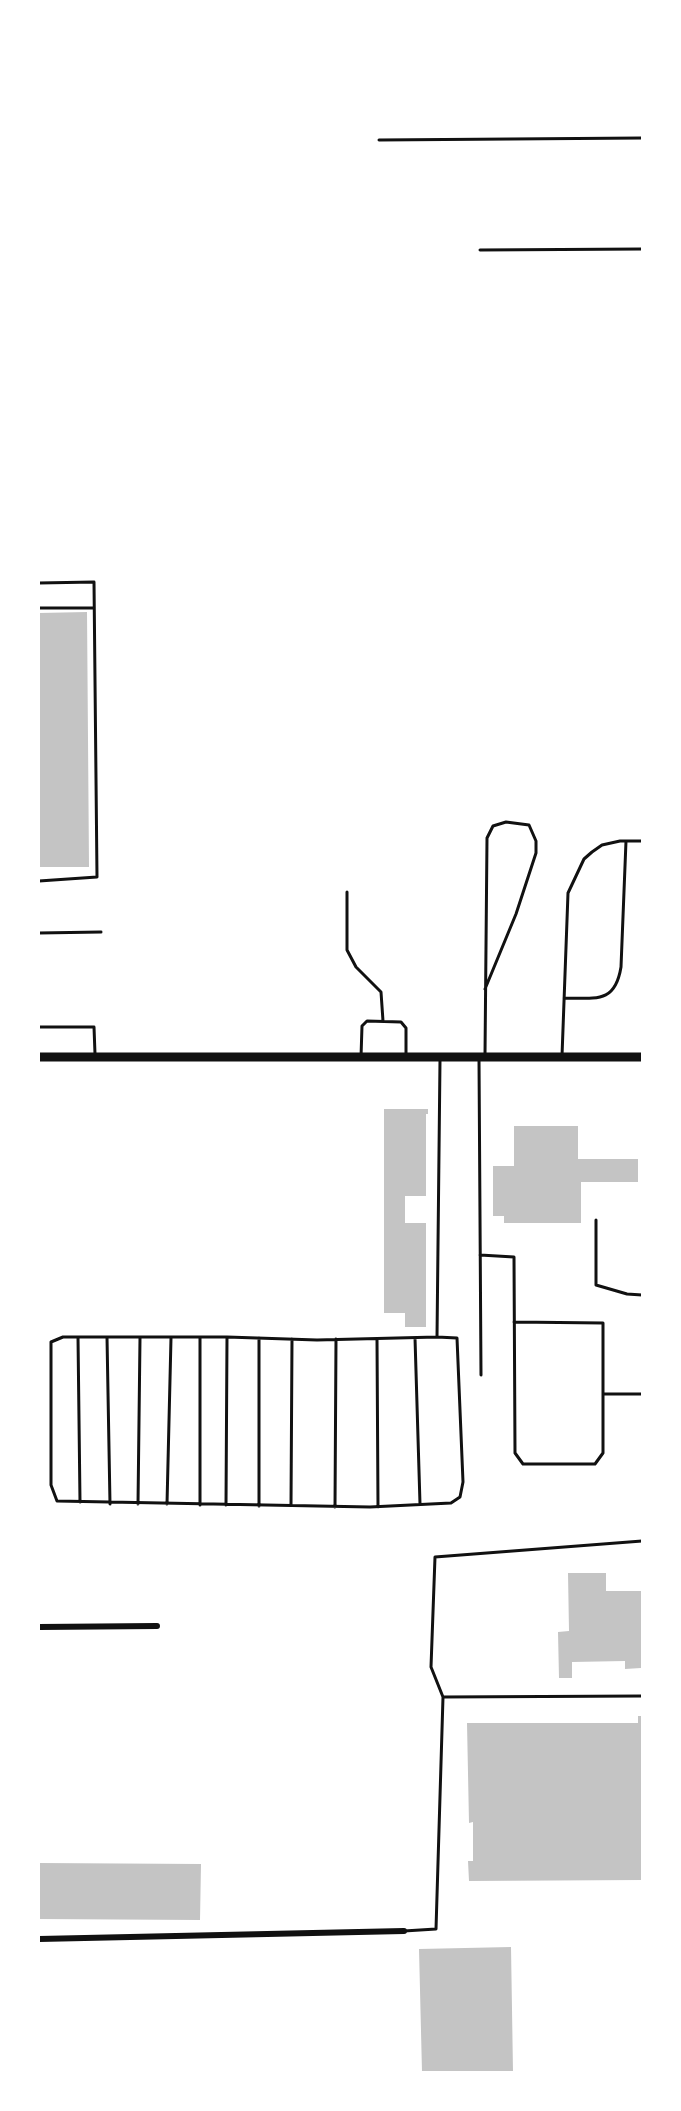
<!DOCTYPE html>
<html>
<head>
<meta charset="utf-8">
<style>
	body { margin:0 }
	#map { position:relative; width:681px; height:2111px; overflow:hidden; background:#fff; font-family:"PT Serif",serif }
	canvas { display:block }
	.frame { position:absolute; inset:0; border:40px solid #fff; pointer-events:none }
</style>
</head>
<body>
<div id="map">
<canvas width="681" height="2111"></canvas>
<div class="frame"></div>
</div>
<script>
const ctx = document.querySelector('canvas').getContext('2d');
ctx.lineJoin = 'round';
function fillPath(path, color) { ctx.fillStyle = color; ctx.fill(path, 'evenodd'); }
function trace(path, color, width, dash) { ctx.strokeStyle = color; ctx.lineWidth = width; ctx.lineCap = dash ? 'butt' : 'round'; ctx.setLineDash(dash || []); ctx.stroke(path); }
fillPath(new Path2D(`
	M87,612l2,255h-50v-254z
	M384,1109h44v5h-2v82h-21v27h21v104h-21v-14h-21z
	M514,1126h64v33h60v23h-57v41h-77v-7h-11v-50h21z
	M568,1573h38v18h36l-1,77 -16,1v-8l-53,1v16h-13l-1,-46 11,-1z
	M638,1716h4v164l-173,1 -1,-20h5v-39l-4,1 -2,-100h171z
	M39,1863l162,1 -1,56 -161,-1z
	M511,1947l2,125h-91l-3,-123z`), '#c4c4c4');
trace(new Path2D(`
	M379,140l263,-2
	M480,250l162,-1
	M39,583l55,-1 3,295 -58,4
	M39,608h55
	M347,892v58l9,17 25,25 2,29
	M39,933l62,-1
	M564,998c32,0 51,6 57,-31l5,-126
	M39,1027h55l1,27
	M485,1055c0,-72 1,-144 2,-217l6,-12 13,-4 23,3 7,16v12l-20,61 -31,75
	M562,1056l6,-163 16,-34 8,-7 10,-7 18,-4h22
	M361,1057l1,-31 5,-5 34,1 5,6v27
	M479,1059l2,316
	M596,1220v65l31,9 15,1
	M480,1255l34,2 1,196 8,11h72l8,-11v-130l-89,-1
	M63,1337h164l90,3 120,-3 20,1 6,144 -3,15 -9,6 -81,4 -313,-6 -6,-16v-143z
	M78,1337l2,165
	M107,1337l3,167
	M437,1337l3,-277
	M200,1338v167
	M259,1338v168
	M415,1338l5,166
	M377,1339l1,168
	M603,1394h39
	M138,1504l2,-166
	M167,1504l4,-166
	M226,1505l1,-168
	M291,1505l1,-166
	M335,1507l1,-168
	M642,1541l-207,16 -4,110 12,30 199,-1
	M404,1931l32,-2 7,-232`), '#111', 3);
trace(new Path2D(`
	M39,1627l118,-1
	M39,1939l365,-8`), '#111', 6);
trace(new Path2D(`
	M39,1057h603`), '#111', 9);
</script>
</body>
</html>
